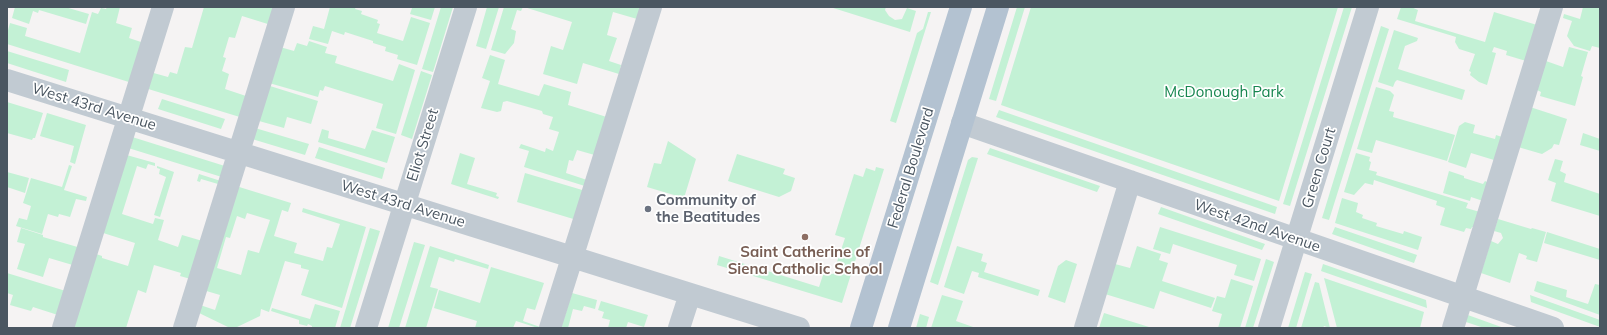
<!DOCTYPE html>
<html>
<head>
<meta charset="utf-8">
<style>
	body { margin:0 }
	#map { position:relative; width:1607px; height:335px; overflow:hidden; background:#f5f3f3; font-family:Mulish,sans-serif }
	canvas { display:block }
	.frame { position:absolute; inset:0; border:8px solid #4a5661; pointer-events:none }
</style>
</head>
<body>
<div id="map">
<canvas width="1607" height="335"></canvas>
<div class="frame"></div>
</div>
<script>
const ctx = document.querySelector('canvas').getContext('2d');
ctx.lineJoin = 'round';
function fillPath(path, color) { ctx.fillStyle = color; ctx.fill(path, 'evenodd'); }
function trace(path, color, width, dash) { ctx.strokeStyle = color; ctx.lineWidth = width; ctx.lineCap = dash ? 'butt' : 'round'; ctx.setLineDash(dash || []); ctx.stroke(path); }
function write(font, color, halo, rows, align = 'center') {
  ctx.font = font + ' Mulish,sans-serif'; ctx.lineWidth = 3.5; ctx.setLineDash([]); ctx.textBaseline = 'middle'; ctx.strokeStyle = halo; ctx.fillStyle = color; for (const [text, x, y, turn = 0] of rows) {
    ctx.save(); ctx.translate(x, y); ctx.rotate((+turn || 0) * Math.PI / 180); ctx.textAlign = isNaN(turn) ? turn : align; if (halo) ctx.strokeText(text, 0, 0); ctx.fillText(text, 0, 0); ctx.restore();
  }
}
fillPath(new Path2D(`
	M15,7h50l24,7 -3,10 -47,-14 -1,3 -5,-2 -4,13 -17,-6z
	M107,7h13l-4,16 16,5 -3,10 15,5 -12,40 -125,-39v-10l3,-11 17,5 -2,8 55,17 12,-41 6,2 3,-6 5,1z
	M204,7h72l-5,18 -29,-9 -7,22 -6,-1 -6,20 3,1 -4,13 7,3 -4,15 24,8 -6,21 -98,-30 5,-16 18,5 2,-5 7,2 8,-27 7,1z
	M330,7h26l-1,2 7,2 -1,3 17,6 -1,3 3,1 -3,9 26,8 8,-24 19,6 -13,42 -20,-6 1,-4 -13,-4 1,-4 -13,-4v-2l-28,-9 -1,3 -12,-4 -4,13 -19,-5 4,-13 11,3z
	M410,7h25l-4,13 -21,-6 2,-6z
	M441,7h12l-20,65 -11,-3z
	M487,7h12l-13,42 -10,-3z
	M504,7h19l-2,4 -4,-1 -6,19 5,2 -2,12 -9,11 -14,-4z
	M648,7l-4,14 -31,-9 -6,23 10,3 -8,23 12,4 -2,9 -36,-11 -6,21 -34,-10 8,-28 12,4 9,-28 -48,-15z
	M830,7h56l-1,3 4,6 6,4 7,-1 5,-11 9,3 -6,21z
	M1017,7h8l-29,94 -7,-2z
	M1031,7h307l-59,194 -278,-96z
	M1344,7h8l-62,199 -7,-2z
	M1401,7h10l7,3 -3,11 70,21 9,-30 43,13 -11,36 -20,-6 1,-4 -13,-4 -2,5 4,1 -9,32 -8,-3 -9,-7 1,-3 -2,-1 6,-17 -16,-5 -4,-7 1,-5 -59,-18z
	M1583,7h17v41l-8,-2 -2,5 -16,-5 -7,-10 5,-15 -9,-3 1,-4 16,5z
	M928,12h3l-35,111 -6,-2 27,-88 6,-4z
	M1381,26l8,3 -60,191 -7,-2z
	M1394,30l24,8 -1,3 -12,5 -7,23 67,21 -3,10 -65,-20 -2,2 -2,5 -15,-5z
	M309,41l18,6 -2,6 12,3 -2,7 58,18 6,-17 16,6 -19,64 -20,-6 7,-24 -58,-18 -2,5 -3,-1 -2,7 -49,-14 11,-36 14,4 3,-8 10,3z
	M1569,47l19,5 -7,24 2,1 -8,29 -35,-10 1,-4 -4,-2 9,-29 17,6z
	M7,51l62,19 -3,12 -59,-19z
	M490,55l15,5 -7,24 41,12 5,-12 27,8 -3,13 42,13 -12,38 -21,-6 -4,11 -4,-1 -3,13 24,8 -2,6 -64,-20 5,-16 -10,-3 2,-4 24,8 1,-4 7,3 6,-19 -10,-3 4,-12 -10,-3 -1,-3 -35,-10 -4,1 -2,9 -4,1 -16,-4 9,-27 -8,-3z
	M421,71l11,4 -20,64 -11,-4z
	M270,86l48,15 -7,23 -24,-7 -3,11 -25,-7z
	M1376,87l14,4 4,4 -5,16 5,1 -1,5 62,18 -8,26 -71,-21 -4,13 -15,-4z
	M162,99l63,20 -4,10 -63,-20z
	M7,102l36,11 -8,25h-2l-1,2 -25,-7z
	M1530,107l37,12 -8,26 -5,-1 -2,4 -10,6 -24,-7z
	M999,110l278,97 -2,7 -279,-97z
	M47,113l39,12 -11,39 -5,-2 4,-16 -34,-10z
	M1465,122l10,3 -2,8 22,6 1,-4 9,3 -11,22 -23,-7 -5,15 -18,-6 11,-36z
	M255,128l54,16 -4,11 -53,-16z
	M322,129l7,2 -1,7 37,11 7,-19 23,7 -8,26 -69,-21z
	M1583,133l17,6v12l-20,-6z
	M129,136l99,31 -3,11 -100,-31z
	M668,141l28,18 -12,39 -37,-11 7,-24 7,1z
	M319,147l66,21 -3,11 -67,-21z
	M990,148l110,38 -3,6 -110,-38z
	M460,153l15,5 -8,26 30,9 -1,3 3,1 -1,2 -47,-15z
	M1356,153l14,4 -1,4 2,1 -2,8 8,2 -1,3 92,28 -2,5 14,4 -5,15h-3l-1,2 -5,-1 -2,4 -24,-7 5,-17 -9,-3 1,-4 -63,-21 -1,5 -8,-2 -11,12 -10,-3z
	M123,154l32,9v3l-7,-2 -2,5 -9,-3 -15,48 31,10 2,-6 9,2 -6,20 20,7 4,-12 24,7 -12,38 -14,-4 1,-3 -27,-8 -8,28 -8,-3 -12,38h-56l23,-75 9,3v2l26,8 7,-23 -35,-11z
	M737,154l48,15 -2,5 12,4 -4,13 -12,6 -51,-16z
	M972,157l6,1 -40,127 -8,-3 38,-122z
	M1555,159l8,2 -3,10 6,3 -2,8 36,12v22l-49,-15 5,-18 -8,-3z
	M69,165l3,1 -8,24 23,7 -1,4 -10,-2 -6,18 -11,-3 -1,3 -10,-3 -6,20 -26,-8 3,-8 8,2 4,-14 -8,-3 8,-25 31,9z
	M157,166l17,6 -14,45 -6,-2 12,-38 -7,-3 1,-5 -3,-1z
	M876,167l8,2 -42,134 -125,-38 2,-9 100,31 5,-15 9,2 12,-36 -10,-3 19,-61 9,3 3,-9 9,3z
	M1449,171l15,5v2l19,6 2,-3 4,2 -6,18 -12,-4 -1,4 -27,-8z
	M7,172l22,6 -4,15 -18,-6z
	M525,173l64,19 -9,29 -63,-19z
	M199,174l25,8 -6,2 -17,-5 -1,3 -3,-1z
	M236,186l55,17 -3,9 -6,-2 -8,26 23,7 -3,10 29,8 4,-14 5,1 8,-24 -38,-12 1,-4 63,19 -24,81 -41,-13 8,-25 -8,-2v-3l-16,-4 -16,51 -8,-3 -1,7 -25,12h-5l-33,-16 3,-7 15,5 5,-15 -17,-5zM247,213l23,7 -11,33 -11,-3 -7,25 -24,-7 9,-31 4,1 7,-22 8,3z
	M1342,198l16,5 -2,9 7,3 -1,3 15,5 -1,3 27,8 1,-3 18,6 -4,13 -83,-27z
	M1161,207l104,37 -3,6 -104,-36z
	M1498,219l33,10 1,-1 14,4 -9,30 -11,-3 1,-3 -8,-3 -9,30 -29,-10 10,-32 7,3 5,-6 -2,-5 -7,-2z
	M1160,227l101,32 -7,22 -20,-6 3,-10 -64,-21 -3,10 -17,-5z
	M1335,227l82,28 -3,8 -82,-29z
	M21,228l22,7v2l38,11 -5,18 -27,-8 -6,19 -26,-8 8,-25 -8,-2z
	M370,228l10,3 -30,97h-10z
	M1547,232l53,17v11l-56,-17z
	M414,242l11,3 -26,83h-11z
	M430,246l59,19 -1,4 -33,-10 -1,3 -15,-5 -9,30 8,2 -12,39h-21z
	M957,246l26,8 -2,7 6,2 -3,9 56,18 -2,6 -60,-19 1,-4 -7,-2 -8,23 -20,-7z
	M1137,246l24,8 -2,6 9,3 -6,18 53,17 -4,10 -51,-17 -6,18 -49,-15 10,-30 15,4z
	M1266,259l8,3 -21,66h-8z
	M1066,260l11,4 -12,39 -17,-6 10,-31z
	M1323,264l103,36 1,8 -106,-37z
	M491,267l53,16 -9,27 -8,-2 -4,13 20,7h-5l-22,-7 -3,7h-38l2,-7 -43,-13 5,-18 41,13z
	M1305,272l7,2 -16,54h-8z
	M7,273l62,19 -8,24 -28,-9 -2,4 -21,-6 3,-10 -6,-2z
	M1324,278l100,34 -4,16h-83z
	M1231,279l22,7 -13,42h-22l4,-14 -10,-3 5,-15 8,2z
	M1537,281l30,9 -1,7 22,7 7,-20 5,1v30l-66,-24z
	M1315,282l4,1 11,45 -6,-2 -1,2h-22z
	M572,293l25,7 -2,9 -11,-3 -2,5 -9,-2 -5,19h-7z
	M942,295l21,6 -7,20 20,7h-45z
	M1530,295l70,25v7l-69,-25z
	M601,301l47,14 -4,12 -16,-5 -2,6h-18l2,-8 -8,-2 2,-6 -6,-2z
	M315,304l25,7 -5,17h-23v-2l-4,-2 -1,2 -8,-2v-4l-28,-9 1,-3 38,11z
	M1104,313l45,14v1h-50z
	M920,314l9,3 -3,11h-10z
	M1465,314l39,14h-20l-21,-7z`), '#c3f1d5');
trace(new Path2D(`
	M7,80l792,248
	M962,123l591,205
	M63,328l100,-321
	M184,328l100,-321
	M366,328l100,-321
	M550,328l101,-321
	M679,328l11,-34
	M1085,328l45,-147
	M1269,328l99,-321
	M1453,328l99,-321`), '#c1cad2', 22);
trace(new Path2D(`
	M861,328l100,-321
	M899,328l99,-321`), '#b3c2d1', 22);
for (const [x, y, r, color] of [
	[648,209,4,"#6b7280"],
	[805,237,4,"#8d6e63"]
]) { const dot = new Path2D(); dot.arc(x, y, r, 0, 2 * Math.PI); ctx.fillStyle = color; ctx.fill(dot); trace(dot, '#fff', 1.5); }
write('15px', '#17864f', '#fff', [
	["McDonough Park",1224,92]
]);
write('15px', '#4a5661', '#fff', [
	["West 43rd Avenue",94,107,17],
	["Eliot Street",423,145,-73],
	["Federal Boulevard",911,168,-73],
	["Green Court",1319,168,-73],
	["West 43rd Avenue",403,204,17],
	["West 42nd Avenue",1257,226,19]
]);
write('bold 15px', '#5b616d', '#fff', [
	["Community of",656,200],
	["the Beatitudes",656,217]
], 'left');
write('bold 15px', '#785e54', '#fff', [
	["Saint Catherine of",805,252],
	["Siena Catholic School",805,269]
]);
</script>
</body>
</html>
